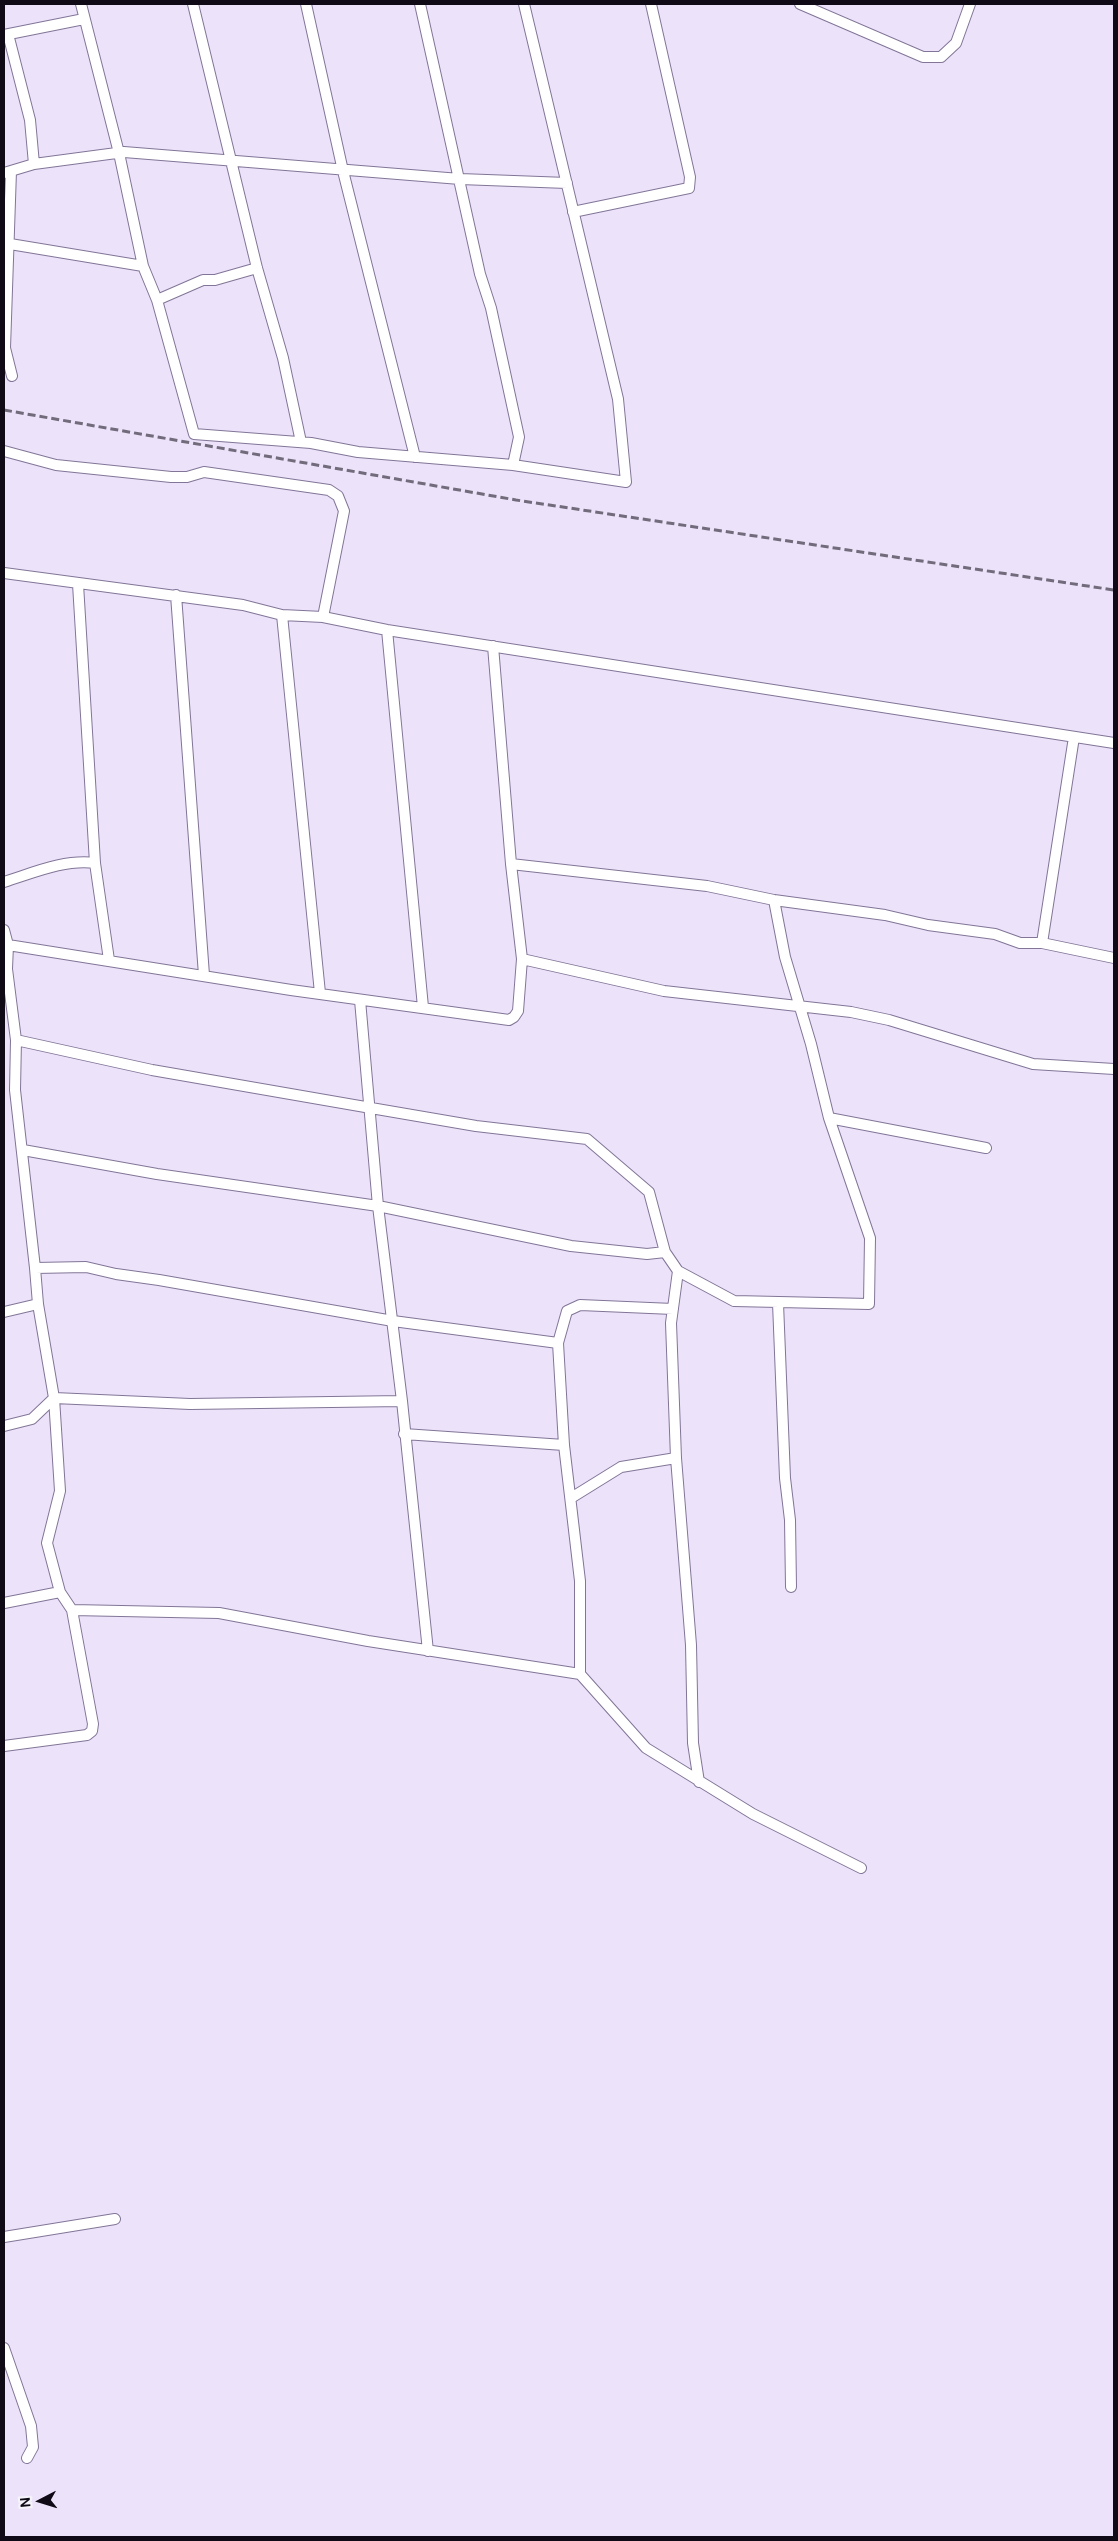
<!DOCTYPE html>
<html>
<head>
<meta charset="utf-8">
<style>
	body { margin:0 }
	#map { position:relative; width:1118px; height:2541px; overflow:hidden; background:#ece3fa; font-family:"DM Sans",sans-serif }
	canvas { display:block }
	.frame { position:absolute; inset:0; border:5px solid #0f0a16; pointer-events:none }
	.north { position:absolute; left:15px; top:2476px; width:50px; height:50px; -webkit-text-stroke:4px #f6f4fb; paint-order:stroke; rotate:265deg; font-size:14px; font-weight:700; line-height:20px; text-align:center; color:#0f0a16 }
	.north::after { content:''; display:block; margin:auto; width:18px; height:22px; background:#0f0a16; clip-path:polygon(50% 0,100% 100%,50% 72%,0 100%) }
</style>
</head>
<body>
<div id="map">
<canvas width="1118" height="2541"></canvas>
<div class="frame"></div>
<div class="north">N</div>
</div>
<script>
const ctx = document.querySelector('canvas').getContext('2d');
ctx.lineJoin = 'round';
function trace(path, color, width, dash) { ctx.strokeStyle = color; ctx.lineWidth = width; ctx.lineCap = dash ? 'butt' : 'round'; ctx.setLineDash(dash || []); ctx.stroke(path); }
const minor = new Path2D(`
	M81,4l38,149 24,113 14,34 37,134 117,9 47,9 155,13 113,17 -8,-83 -94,-395
	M193,4l64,264 26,90 18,84
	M306,4l37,167 72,286
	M420,4l60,270 11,34 28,129 -6,28
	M800,4l123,53h18l15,-14 14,-39
	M8,34l22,86 4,44
	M4,35l80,-16
	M11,171l-6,177 7,28
	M4,173l30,-9 90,-12 336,27 107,4
	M573,212l116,-24 1,-11 -39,-173
	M10,244l133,22
	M157,300l46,-20h12l42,-12
	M4,451l52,14 115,12h16l17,-5 125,18 9,6 6,15 -21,106
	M4,573l239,32 39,10 41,2 64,13 727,113
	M78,584l17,279
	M176,595l28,380
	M282,615l38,378
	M387,630l36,377
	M511,864l196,22 67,14 111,15 43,10 67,9 25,9h22l72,15
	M4,882c29,-9 60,-23 91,-19l14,97
	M4,930l4,15 283,45 218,30 5,-3 4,-6 4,-52 -11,-95 -18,-218
	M1042,943l32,-206
	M8,945l-1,24 9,71 -1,50 20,178
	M522,959l142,32 187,21 38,8 144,44 81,5
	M360,1000l18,206 24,195 26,250
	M16,1040l136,30 219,38 105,18 111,13 62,53 16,60
	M829,1118l157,30
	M23,1150l134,24 221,32 193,40 76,8 18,-2 13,19 56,30 135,3 1,-66 -41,-120 -18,-74 -26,-87 -11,-57
	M678,1271l-7,52 5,135 15,187 2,98 6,39
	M778,1303l7,175 5,42 1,67
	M38,1304l16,94 6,93 -13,52 13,49
	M4,1312l34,-8 -3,-36 51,-1 30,7 43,6 234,41 165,22
	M4,1426l28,-7 22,-21 136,6 212,-3
	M404,1434l160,11
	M571,1498l50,-31 55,-9
	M4,1603l56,-11 12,18 21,114 -1,7 -5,4 -83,11
	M72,1610l147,3 149,28 212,33 66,74 107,66 108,54
	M580,1674v-93l-16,-136 -6,-102 9,-32 13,-6 93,4
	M4,2237l111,-18
	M4,2348l27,78 2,21 -6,11`);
trace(minor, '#827597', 12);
trace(minor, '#fff', 10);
trace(new Path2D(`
	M4,410l512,90 598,90`), '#726b7c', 3, [8, 4]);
</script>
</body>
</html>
